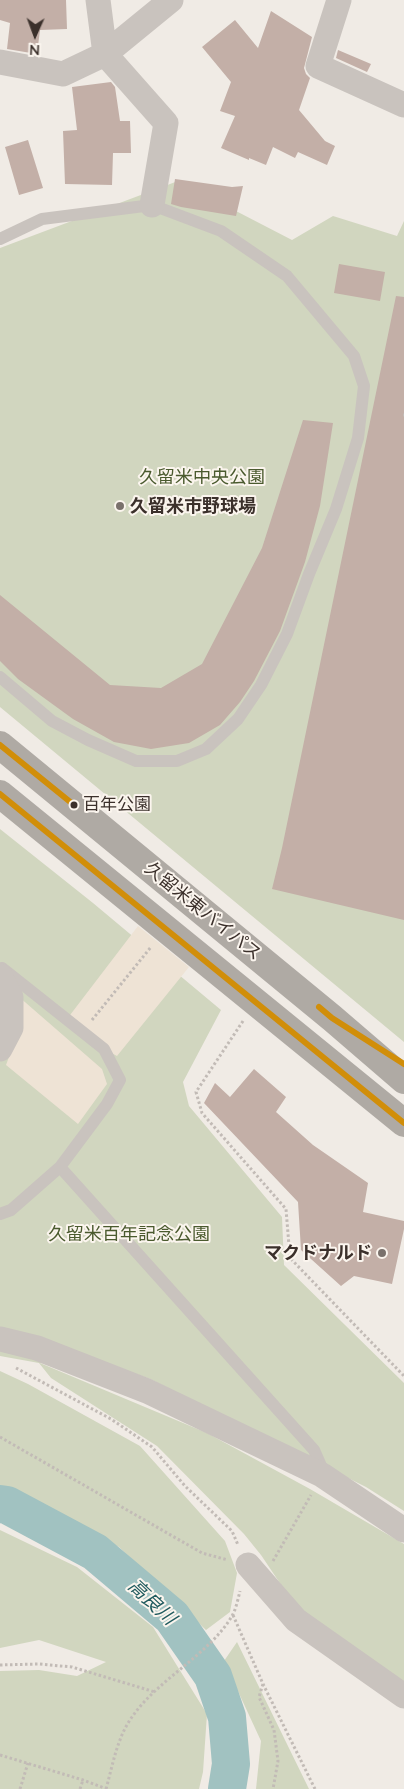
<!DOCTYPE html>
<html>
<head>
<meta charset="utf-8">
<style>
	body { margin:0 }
	#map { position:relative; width:404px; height:1789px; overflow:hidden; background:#f0ebe5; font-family:Lato,sans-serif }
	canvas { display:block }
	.north { position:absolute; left:10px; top:10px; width:50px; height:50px; -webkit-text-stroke:4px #fbf5ee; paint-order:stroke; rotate:182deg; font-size:14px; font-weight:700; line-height:20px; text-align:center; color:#3b302b }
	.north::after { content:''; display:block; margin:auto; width:18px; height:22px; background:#3b302b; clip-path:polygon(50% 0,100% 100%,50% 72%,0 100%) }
</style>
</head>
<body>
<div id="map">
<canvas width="404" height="1789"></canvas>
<div class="north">N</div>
</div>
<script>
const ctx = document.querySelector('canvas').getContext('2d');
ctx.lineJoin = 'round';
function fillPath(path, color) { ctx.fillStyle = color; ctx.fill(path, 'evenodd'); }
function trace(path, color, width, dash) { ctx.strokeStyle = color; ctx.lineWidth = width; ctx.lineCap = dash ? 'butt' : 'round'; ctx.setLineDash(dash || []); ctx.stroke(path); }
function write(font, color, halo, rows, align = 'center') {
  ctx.font = font + ' Lato,"Noto Sans JP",sans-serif'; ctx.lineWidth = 4; ctx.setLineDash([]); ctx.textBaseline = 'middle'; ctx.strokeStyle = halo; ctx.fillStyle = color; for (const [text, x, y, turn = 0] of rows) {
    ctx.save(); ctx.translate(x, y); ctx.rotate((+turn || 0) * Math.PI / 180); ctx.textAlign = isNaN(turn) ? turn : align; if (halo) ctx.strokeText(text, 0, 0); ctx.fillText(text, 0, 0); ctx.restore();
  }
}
fillPath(new Path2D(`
	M178,181l114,59 41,-24 64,20 7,-15v821l-404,-335v-459z
	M0,829l93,74 128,107 -38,72 6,24 93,111 2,48 120,118v128l-38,-24 -216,-108 -88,-32 -22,16 167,70 103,56 94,55v141l-104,-72 -39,-58 -17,-21 -87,-88 -106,-68 -12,-15 -39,-7z
	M0,1371l28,13 112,62 85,95 12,32 -7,39 -24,18 -87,-83 -119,-56z
	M0,1530l77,37 76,60 54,87 -4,58 -4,17h-199v-118l39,-1 38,6 29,-14 -67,-22 -39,8z
	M237,1642l72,147h-53l5,-48 -37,-80z`), '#d1d6bf');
fillPath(new Path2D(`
	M138,926l51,41 -72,89 -13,-7 -37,-30z
	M18,996l84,73 5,15 -29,40 -72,-59 13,-35z`), '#eee3d5');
trace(new Path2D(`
	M0,1504l7,1 88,47 77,65 41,59 14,41 4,47 -4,25`), '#a1c2c1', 38);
fillPath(new Path2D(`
	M0,0h66l1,29 -27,1 -3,24 -30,-5 3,-26 -10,-3z
	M271,11l41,26 -8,31 2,6 4,4 -11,32 26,31 10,5 -8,19 -29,-13 -3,6 -22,-11 -7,18 -17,-7v2l-28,-12 14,-32 -15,-5 11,-29 -29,-35 33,-27 23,28z
	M338,50l33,14 -4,8 -31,-14z
	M111,82l4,5 5,34h10l1,32h-18l-1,32 -47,-1 -2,-53 14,-1 -5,-43z
	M28,140l15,48 -24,7 -14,-48z
	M175,179l57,8 11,-1 -7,30 -55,-9 -10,-3z
	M339,264l46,8 -5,29 -46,-8z
	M396,296l8,1v623l-132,-31 10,-41z
	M303,420l30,3 -13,83 -15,56 -25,69 -26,50 -14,21 -20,23 -31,18 -38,6 -37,-7 -41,-23 -55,-40 -18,-18v-66l110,90 51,3 41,-24 60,-116z
	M254,1069l32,28 -10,15 37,33 55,38 -5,29 41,9v8l-12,55 -38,-8 -13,10 -40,-36 -3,-48 -94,-99 11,-20 15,14z`), '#c3afa7');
trace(new Path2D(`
	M403,415h1
	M92,1020l59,-73
	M243,1021l-47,71 6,21 84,96 4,49 114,118
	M16,1368l95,51 41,28 33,39 47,45 6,14
	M0,1437l202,116 26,7
	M273,1561l38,-66
	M233,1615l30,69 52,105
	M0,1665l39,-1 33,3 83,25
	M263,1684l-4,13 15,33 4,31 -5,28
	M0,1755l83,25 24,9
	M20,1789l8,-26
	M80,1789l3,-9
	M106,1789c7,-25 11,-51 26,-72 26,-38 77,-62 100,-101 4,-7 6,-17 8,-25`), '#c2bbb6', 3, [2.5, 2.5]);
trace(new Path2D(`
	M0,239l42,-20 110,-14 69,26 66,45 67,80 10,30 -6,52 -22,71 -27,65 -22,60 -26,51 -23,34 -32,30 -29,12h-41l-48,-21 -36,-19 -52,-44
	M60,1167l254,283 11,25
	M0,1214l11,-4 49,-43 47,-63 13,-24 -16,-31 -102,-81`), '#c9c3be', 12);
trace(new Path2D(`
	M98,0l7,54 61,69 -14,82
	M339,0l-21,66 86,39
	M0,62l63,12 42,-20 66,-54
	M0,976l11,21v31l-11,21
	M0,1339l37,9 110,43 175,84 82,55
	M248,1565l48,55 108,76`), '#c9c3be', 25);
trace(new Path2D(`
	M0,745l332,273 72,62
	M0,794l404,329`), '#afaaa4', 28);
trace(new Path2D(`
	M0,745l74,60
	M0,794l404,329
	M319,1007l13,11 72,46`), '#d18e09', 6);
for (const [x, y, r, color] of [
	[120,506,5,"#7a716c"],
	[74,805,4.5,"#3b302b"],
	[382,1253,5,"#7a716c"]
]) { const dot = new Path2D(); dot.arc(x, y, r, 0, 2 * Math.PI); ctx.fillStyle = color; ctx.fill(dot); trace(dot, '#fbf5ee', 2); }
write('17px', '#3b302b', '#fbf5ee', [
	["百年公園",83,805]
], 'left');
write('18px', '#4a5a2e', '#fbf5ee', [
	["久留米中央公園",202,477],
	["久留米百年記念公園",129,1234]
]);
write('bold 18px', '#3b302b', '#fbf5ee', [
	["久留米市野球場",130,506],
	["マクドナルド",372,1253,"right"]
], 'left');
write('18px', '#3b302b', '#fbf5ee', [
	["久留米東バイパス",203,911,39]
]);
write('italic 19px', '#1f5a5e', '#fbf5ee', [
	["高良川",152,1602,43]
]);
</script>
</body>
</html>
